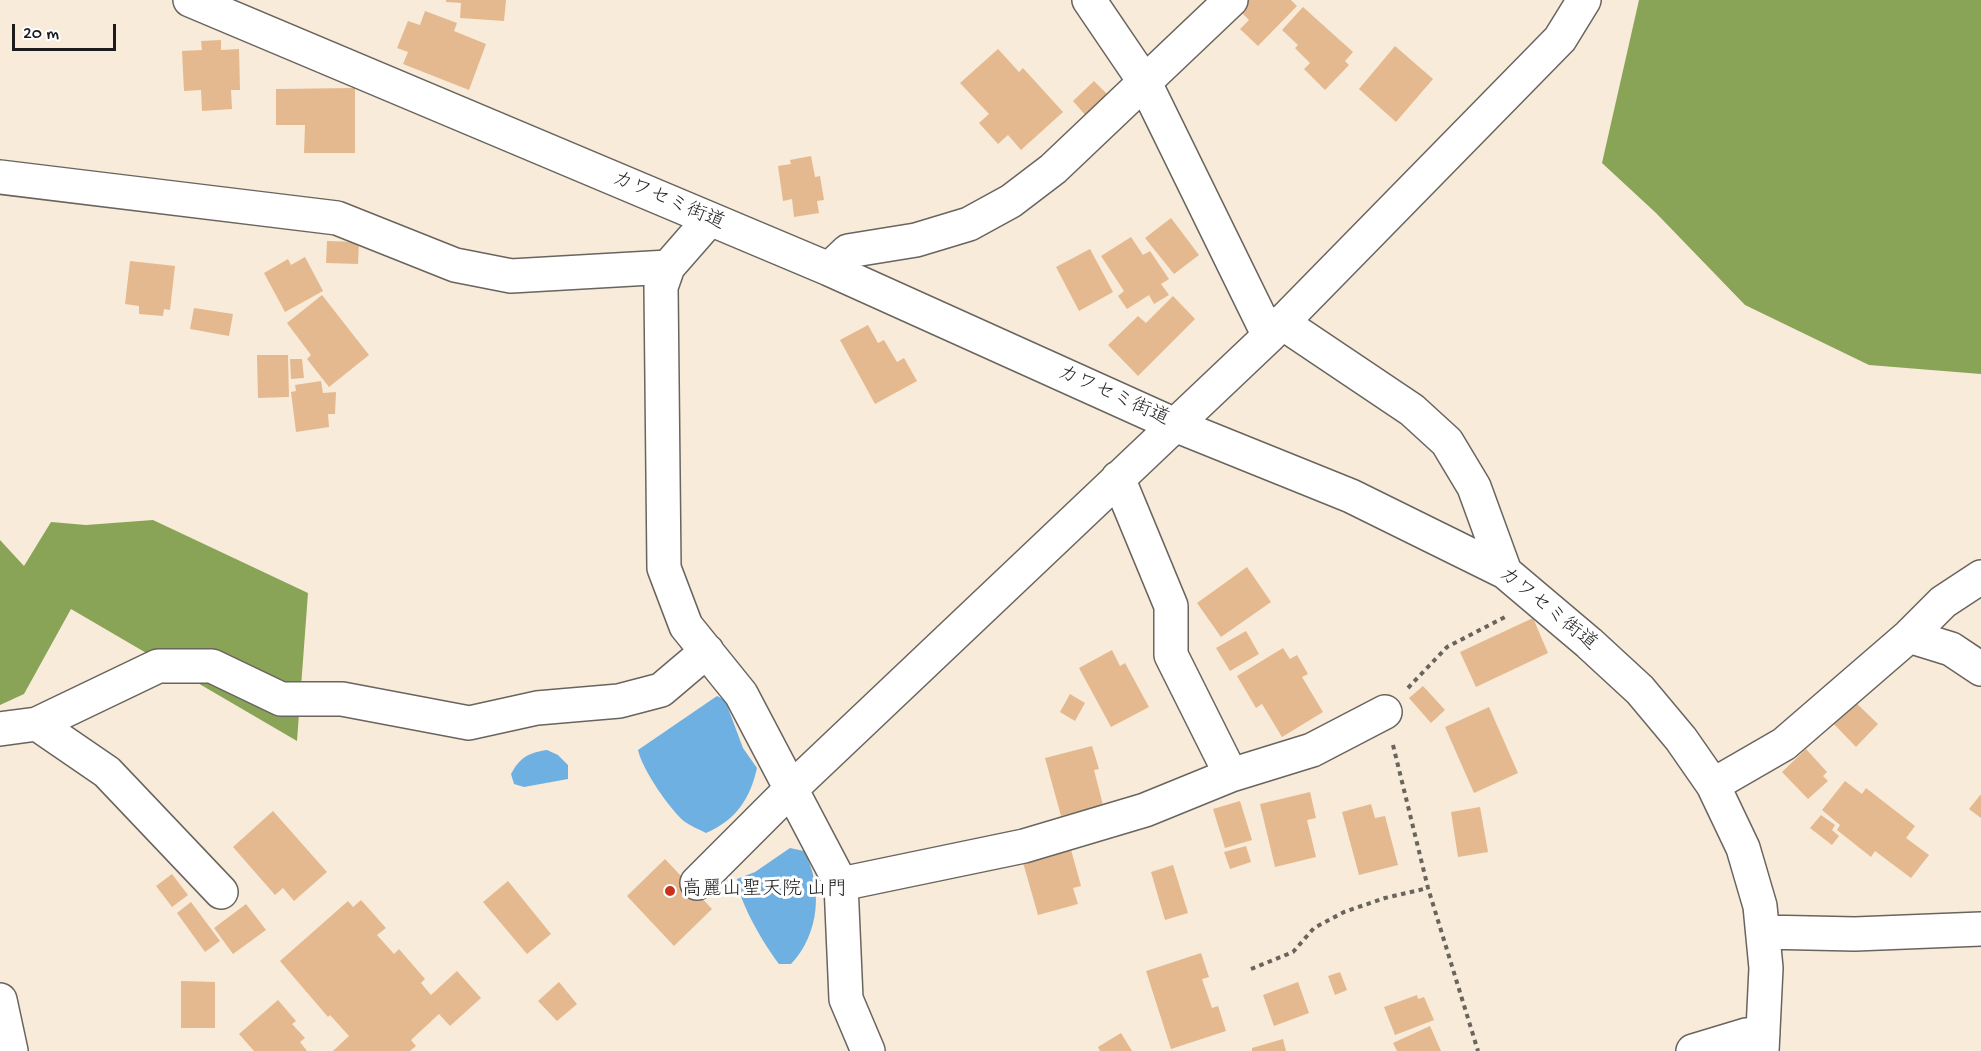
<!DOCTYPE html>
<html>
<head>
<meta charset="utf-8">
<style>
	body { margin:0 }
	#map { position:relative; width:1981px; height:1051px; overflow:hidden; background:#f8ebd9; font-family:"Gochi Hand",sans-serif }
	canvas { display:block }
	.scale { position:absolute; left:12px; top:24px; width:104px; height:27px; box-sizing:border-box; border:3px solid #1c1c1c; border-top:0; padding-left:8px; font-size:18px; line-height:21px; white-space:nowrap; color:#1c1c1c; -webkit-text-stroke:4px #fff; paint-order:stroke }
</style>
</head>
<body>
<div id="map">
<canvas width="1981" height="1051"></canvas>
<div class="scale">20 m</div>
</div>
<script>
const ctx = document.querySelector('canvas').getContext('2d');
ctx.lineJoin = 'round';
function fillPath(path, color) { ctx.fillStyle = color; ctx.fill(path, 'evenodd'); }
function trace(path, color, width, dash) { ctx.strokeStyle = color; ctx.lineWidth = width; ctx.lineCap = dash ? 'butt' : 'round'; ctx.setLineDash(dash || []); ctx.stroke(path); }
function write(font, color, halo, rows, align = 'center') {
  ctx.font = font + ' "Gochi Hand","Klee One",sans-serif'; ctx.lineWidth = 6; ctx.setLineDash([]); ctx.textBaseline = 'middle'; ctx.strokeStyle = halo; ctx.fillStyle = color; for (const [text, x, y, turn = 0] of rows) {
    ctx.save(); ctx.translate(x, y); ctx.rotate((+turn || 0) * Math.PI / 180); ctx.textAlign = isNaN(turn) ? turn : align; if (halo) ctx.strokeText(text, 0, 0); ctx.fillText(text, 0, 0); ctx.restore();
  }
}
fillPath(new Path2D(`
	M1639,0h342v374l-112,-9 -124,-60 -89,-92 -54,-50z
	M153,520l155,73 -11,148 -226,-132 -47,85 -24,11v-165l24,26 27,-44 35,3z`), '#89a456');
fillPath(new Path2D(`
	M717,696l8,4 18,48 14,20c-7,31 -21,52 -51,65 -6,-3 -15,-7 -21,-11 -15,-12 -43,-53 -47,-72z
	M547,750l11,5 10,10v14l-44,8 -10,-3 -3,-10c9,-16 16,-21 36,-24z
	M790,848l14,3c19,35 16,83 -13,113h-12c-14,-18 -41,-63 -42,-85l18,-7z`), '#6fb0e3');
fillPath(new Path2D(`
	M446,0h60l-2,21 -44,-3 1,-15 -15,-1z
	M1246,0h45l6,6 -39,40 -18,-17 9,-9 -11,-11z
	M1303,7l50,45 -8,9 4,4 -24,25 -21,-21 6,-6 -15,-15 3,-3 -16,-15z
	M425,11l32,12 -3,8 32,13 -17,46 -66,-26 5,-12 -11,-4 11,-27 12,4z
	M221,40v10l18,-1 1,41h-9l1,19 -30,2 -1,-21 -17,1 -2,-40 20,-1 -1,-9z
	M1395,46l38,33 -37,43 -37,-33z
	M998,49l21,23 4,-4 40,44 -42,38 -13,-15 -10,9 -19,-21 10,-9 -29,-31z
	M1094,81l15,15 -22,21 -14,-16z
	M355,88v65h-51l1,-28h-29v-36z
	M811,156l4,21 5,-1 4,24 -7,1 2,12 -25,4 -2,-18 -9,2 -5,-35 13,-2 -1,-4z
	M1171,218l28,37 -25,19 -29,-36z
	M1131,237l12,18 7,-4 19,28 -8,5 8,11 -15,9 -5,-9 -22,14 -9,-13 6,-5 -23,-35z
	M327,241l32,1 -1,22 -32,-1z
	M1090,249l23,43 -34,19 -23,-44z
	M305,257l18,34 -38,21 -21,-39 24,-14 3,6z
	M130,261l45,5 -5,44 -6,-1 -1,7 -24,-2v-8l-14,-2z
	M322,295l47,60 -40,32 -22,-28 4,-4 -24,-32z
	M1173,296l22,23 -57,57 -30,-31 30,-29 8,7z
	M194,308l39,6 -4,22 -39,-7z
	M868,325l10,18 6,-3 13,22 7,-4 13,23 -42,23 -35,-64z
	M257,355h31l1,42 -31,1z
	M290,359h12l2,19 -13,1z
	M321,381l2,12 13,-1 -1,22h-7l1,13 -33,5 -5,-40 5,-1 -1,-6z
	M1247,567l24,35 -50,35 -24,-34z
	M1533,618l15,35 -72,34 -16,-35z
	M1246,631l13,23 -29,17 -14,-23z
	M1283,648l7,11 7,-4 11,19 -6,3 21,35 -41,25 -20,-33 -6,4 -19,-32z
	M1112,650l8,16 5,-3 24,44 -38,20 -32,-59z
	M1423,686l22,24 -14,13 -22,-25z
	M1070,694l15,9 -10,18 -15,-9z
	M1851,698l27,26 -22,23 -26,-27z
	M1489,707l29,66 -44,20 -29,-66z
	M1092,746l7,23 -5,1 9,35 -42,11 -16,-58z
	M1806,749l21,23 -4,4 5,5 -20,18 -26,-27z
	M1845,781l17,13 4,-6 49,38 -9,12 23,17 -18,23 -36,-27 -4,6 -34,-27 3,-5 -18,-15z
	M1310,792l6,26 -9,2 9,37 -41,10 -15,-63z
	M1981,794v24l-12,-9z
	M1240,801l12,39 -27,8 -12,-39z
	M1371,804l4,14 10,-2 13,49 -39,10 -17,-63z
	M1480,807l8,45 -30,5 -7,-45z
	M273,811l54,61 -33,29 -11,-13 -8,7 -42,-48z
	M1821,815l14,10 -3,5 7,6 -7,9 -22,-17z
	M1070,846l11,40 -8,2 5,16 -40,11 -16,-56z
	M1246,846l5,16 -21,7 -6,-17z
	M665,859l47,50 -38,37 -47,-50z
	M1173,865l15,48 -23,7 -14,-48z
	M172,874l16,21 -16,12 -16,-21z
	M508,881l43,53 -24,20 -44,-52z
	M361,900l25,28 -9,7 17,19 5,-5 26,30 -4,4 10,12 26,-24 24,27 -31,28 -11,-12 -28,26 5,6 -6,5h-77l16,-15 -19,-21 -2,2 -48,-56 68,-60 5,6z
	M191,902l29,39 -15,11 -28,-39z
	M246,904l20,26 -33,24 -19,-26z
	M1201,953l8,24 -7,2 10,29 6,-2 8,25 -55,18 -25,-78z
	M1340,972l7,18 -12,5 -7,-19z
	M181,981l34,1v46h-34z
	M559,982l18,22 -20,17 -19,-20z
	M1298,982l11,31 -35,13 -11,-31z
	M1417,995l1,4 6,-2 10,23 -39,15 -11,-28z
	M278,1000l18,21 -4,3 13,14 -5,4 7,9h-53l-15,-17z
	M1430,1026l11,25h-44l-4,-8z
	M1121,1033l11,18h-32l-2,-4z
	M1283,1039l3,12h-34v-3z`), '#e4b98f');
const minor = new Path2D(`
	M190,0l639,269 346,156 176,71 154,76 84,71 51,47 41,49 32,46 30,63 17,58 6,62 -4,83
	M1089,0l55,81 125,255
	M0,177l337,41 118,47 56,11 157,-9
	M710,219l-42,48 -7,20 3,281 22,58 55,68 100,190 5,115 22,52
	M829,269l19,-18 68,-11 53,-16 42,-23 42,-32 178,-169
	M1281,322l131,88 35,32 27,45 31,85
	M1118,478l53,128v49l60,120
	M1909,636l42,13 30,20
	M37,724l70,48 114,120
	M0,729l37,-5 121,-58h54l69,33h61l127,24 68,-15 82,-7 42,-11 46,-39
	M1713,785l71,-41 125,-108 34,-34 38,-25
	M697,883l93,-93 479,-454 291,-297 24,-39
	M841,884l183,-38 121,-36 86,-35 81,-25 73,-38
	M1763,932l92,2 126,-5
	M0,1000l11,51
	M1693,1051l53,-16 17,-1`);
trace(minor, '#69645e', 36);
trace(new Path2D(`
	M1408,688l39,-41 58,-30
	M1393,745l35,143 50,163
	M1251,969l42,-17 21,-24 30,-16 41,-14 43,-10`), '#69645e', 4, [4.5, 4.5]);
trace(minor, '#fff', 33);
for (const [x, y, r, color] of [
	[670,891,6,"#c8321e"]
]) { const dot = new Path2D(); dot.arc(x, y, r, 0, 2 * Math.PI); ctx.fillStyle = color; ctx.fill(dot); trace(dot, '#fff', 2); }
write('20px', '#1c1c1c', '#fff', [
	["カワセミ街道",668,202,23],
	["カワセミ街道",1113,397,24],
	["カワセミ街道",1547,610,39]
]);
write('20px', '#1c1c1c', '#fff', [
	["高麗山聖天院 山門",682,891]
], 'left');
</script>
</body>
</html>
